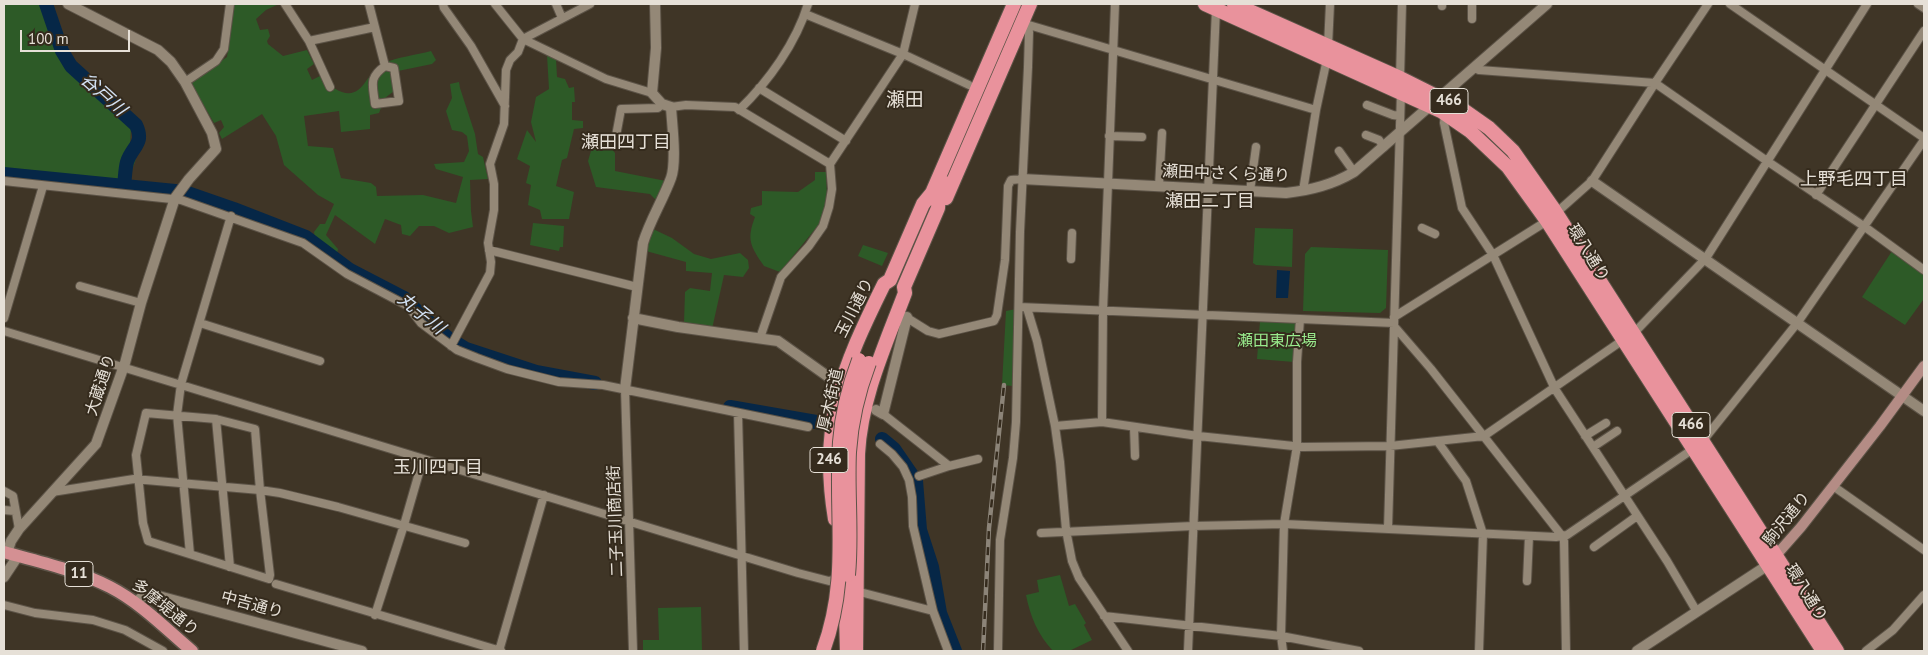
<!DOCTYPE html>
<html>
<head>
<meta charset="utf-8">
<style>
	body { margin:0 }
	#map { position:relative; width:1928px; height:655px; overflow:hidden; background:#3f3526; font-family:"PT Sans",sans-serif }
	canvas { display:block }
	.frame { position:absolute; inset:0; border:5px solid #e6e0d7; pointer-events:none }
	.scale { position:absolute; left:20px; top:30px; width:110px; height:22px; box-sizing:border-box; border:2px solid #e6e0d7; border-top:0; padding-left:6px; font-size:15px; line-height:18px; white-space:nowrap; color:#e6e0d7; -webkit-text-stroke:4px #352b1d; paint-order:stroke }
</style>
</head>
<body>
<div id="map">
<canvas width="1928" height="655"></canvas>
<div class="frame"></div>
<div class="scale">100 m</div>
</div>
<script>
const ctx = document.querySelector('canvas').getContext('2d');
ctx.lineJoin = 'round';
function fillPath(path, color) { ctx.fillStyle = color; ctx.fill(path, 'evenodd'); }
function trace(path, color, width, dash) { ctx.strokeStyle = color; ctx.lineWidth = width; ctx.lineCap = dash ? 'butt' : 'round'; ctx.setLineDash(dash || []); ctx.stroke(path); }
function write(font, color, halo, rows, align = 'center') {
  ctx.font = font + ' "PT Sans","Noto Sans JP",sans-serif'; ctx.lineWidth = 4; ctx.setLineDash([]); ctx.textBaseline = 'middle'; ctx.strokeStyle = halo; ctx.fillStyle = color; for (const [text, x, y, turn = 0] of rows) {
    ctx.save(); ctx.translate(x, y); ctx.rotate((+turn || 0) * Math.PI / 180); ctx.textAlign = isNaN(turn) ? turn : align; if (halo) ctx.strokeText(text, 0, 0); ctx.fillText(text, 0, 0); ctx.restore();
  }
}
fillPath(new Path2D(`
	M4,4h40l9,35 18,32 53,51h6l1,7 -1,16 6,14 -8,22 -7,6 -117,-15z
	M234,4h45l-13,6 -10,9 4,11 8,-1 2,7 -3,5 1,3 15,12 24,-6 7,14 -7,5 5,11 8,-4c3,6 9,9 14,12 28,18 31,-15 48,-24 15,-7 34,-9 49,-13l5,9 -4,4 -39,8 1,19 -9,7 -6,15 -9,2v14l-29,3 -2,-21 -35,5 4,30 25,2 8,30 30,5 5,4 1,9 46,-1 33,8 7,-26 -27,-8 -2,-5 30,-2 5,-11 -2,-15 -5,-4 -10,-2 -6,-19 6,-13 -2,-14 9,-2 1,6 15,46 3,20 5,3 5,22 -18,1 1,31 2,16 -24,6 -15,-7h-15l-9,10 -8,-2 -1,-9 -16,-6 -10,25 -40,-29 -9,20 12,14 -1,5 -22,-16 -1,-6 6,-8h5l9,-20 -16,-9 -34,-30 -8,-29 -14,-22 -40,25 -3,-6 5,-6 -3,-7 -7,3 -24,-41 37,-25z
	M547,55l9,4 1,18 8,2 4,9 5,-1 1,15h-3v18l11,1v7l-9,1 -7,29 -5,2 -6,26 18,6 -5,27h-27l-2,-9 -12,-5 3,-20 -5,-2 4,-17 -13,-7 10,-29 9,12 -5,-20 5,-25 13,-8z
	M593,144l16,1 6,8v18l51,10 -8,16 -3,2 -5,-5 -54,-7 -8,-26z
	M815,172h11l1,26 -7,25 -40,49 -16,-6c-13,-19 -18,-26 -9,-49l-5,-3 1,-6 11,-3v-14l36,1 17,-12z
	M533,223l31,3 -1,21h-3l-1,4 -29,-6z
	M1255,228l38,1 -1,38 -36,-2 -3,-2z
	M653,229l19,9 22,16 17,5 29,-6 8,7 1,8 -6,9 -19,-2 -12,54 -28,-6 1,-31 5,-4 20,3 2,-18 -26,-2v-9l-40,-11z
	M863,245l25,8 -6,13 -24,-10z
	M1311,247l77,3 -2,58 -6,5 -77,-2 2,-57z
	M1892,251l32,22v28l-1,-1 -18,25 -43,-28z
	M1016,309l-3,77 -11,-1 4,-74z
	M1260,321l37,2 -3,39 -37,-3z
	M1060,575l9,31 6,-2 11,19 -2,2 8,15 -23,11h-16c-15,-16 -23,-35 -27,-56l13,-3 -2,-12z
	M701,607l1,44h-59v-11h16l-1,-32z`), '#2d5a27');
fillPath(new Path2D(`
	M1277,270l13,1 -2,27h-12z`), '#062747');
trace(new Path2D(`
	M46,4l16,47 9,15 65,59c9,19 -4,21 -9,37 -2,7 -2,17 -3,24
	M4,174l181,18 49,17 72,28 44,33 54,28 20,20 24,20 18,11 70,23 59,11
	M730,407l92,16
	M882,439l12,10 22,32 4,49 12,37 8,46 15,38`), '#062747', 14);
const minor = new Path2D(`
	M285,4l24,37 21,46
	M369,4l16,62
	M443,4l1,4 27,38 34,60
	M495,4l28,35 83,40 46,14
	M556,4l6,14
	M1730,4l194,134
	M1918,4l6,4
	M1442,6v-2
	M805,14l98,40 66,31
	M1472,19v-15
	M1022,23l294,87
	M309,41l66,-14
	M1328,46l2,-42
	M385,66l9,2 5,33 -24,3c-2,-19 -7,-26 10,-38z
	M1474,68l5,2 176,13 112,78 98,66 59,43
	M1400,78l2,-74
	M185,82l31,-21 8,-12 6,-45
	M759,88l87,53
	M1367,105l26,10 7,1
	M671,107l15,-2 49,2 95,57
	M739,110c30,-29 57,-67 69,-106
	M1445,114l-1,9 18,85 31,47 62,134 112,172 30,51
	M1366,135l13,5 5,7
	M616,136l5,-27 37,-1 4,-4
	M1109,136l33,1
	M1339,151l15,21
	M4,181l177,19 122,43 44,31 61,32 13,17 36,27 20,8 30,11 52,13 44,3 205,42
	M1159,186l3,-53
	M1250,191l6,-44
	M1303,191l13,-81 11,-51
	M1816,195l108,-164
	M1422,228l13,6
	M489,250l148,37
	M1071,259l1,-26
	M80,286l61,17
	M1019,307l375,16
	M1027,308l10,33 18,85 5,36 6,68 6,31 7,17 49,73
	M904,316l24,15 11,3 55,-13 3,-6 8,-55 3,-74 3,-6 11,-1
	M1394,317l153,-96 45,-40 63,-98 53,-79
	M4,318l39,-132
	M200,323l120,38
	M1394,326l37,43 131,167 2,5 2,110
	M4,331l794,242 31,8 10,-3
	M1633,334l73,-76 161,-254
	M760,338l21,-61 28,-31 14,-20 6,-19 3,-18 -2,-25 73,-110 12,-50
	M451,346l39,-73 1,-11 -3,-19 6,-33v-26l-4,-20 14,-40 2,-54 4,-10 8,-8 5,-13 67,-35
	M625,389l8,262
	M146,413l70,6 39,10 5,61 10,85 -1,4 -121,-38 -5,-18 -7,-68z
	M738,413l6,238
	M883,414l66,52 -30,10
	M216,419l14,148
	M1102,422l1,-111 12,-307
	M1055,426l47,-4 96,14 105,11 87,-1 94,-10 139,-96
	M1134,427l1,29
	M1585,436l21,-13
	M1438,442l28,39 17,53 -4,117
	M1702,442l96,-120 126,-182
	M880,444l12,10 11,13 6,13 3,17 1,29 20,85 15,40
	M1593,447l24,-16
	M949,466l29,-7
	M1833,486l91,64
	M4,491l9,5 6,33
	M52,492l82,-13 126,11 20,3 58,14 127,36
	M4,510l11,1
	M1388,529l13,-437
	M1041,533l152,-7 91,-2 272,13 11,-2 126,-86
	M1594,547l43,-31
	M190,554l-13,-139 4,-31 50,-168
	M1527,581l2,-45
	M276,584l225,67
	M856,591l77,20
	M4,605l31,8 58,7 32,10 38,21
	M375,615l29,-90 19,-66
	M1104,616l177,20 78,15
	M499,651l45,-156
	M998,651l2,-111 13,-82 3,-36 4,-190 8,-165 1,-35 -7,-9
	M1188,651l28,-642
	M1283,651l-2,-15 3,-112 13,-78v-84l3,-43
	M1866,651l27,-21 31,-35`);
const tertiary = new Path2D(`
	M1022,179l264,14c25,-3 46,-8 68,-21l193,-168
	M1592,181l332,230
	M633,318l45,9 100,14 52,37
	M625,389l18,-146c7,-23 20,-43 28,-65 6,-16 1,-53 0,-71l-9,-3 -10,-11 4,-45 -1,-44
	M876,410l7,4 24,-97
	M7,553l4,-12 8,-12 77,-85 29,-81 16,-60 34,-105 14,-19 27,-30 -4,-16 -27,-51 -14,-20 -13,-12 -90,-46
	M4,577l14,-21
	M135,603l8,-7 12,-1 207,56
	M1637,651l131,-86`);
const secondary = new Path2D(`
	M1772,560l29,-33 79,-101 44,-60`);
const primary = new Path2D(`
	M4,552c35,10 73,18 106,35 31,16 56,42 82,64`);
const trunk = new Path2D(`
	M1205,4l236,107 29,20 38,36 39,54 276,430
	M1234,4l166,74 62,31 27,19 24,23 40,57 284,443
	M946,198l84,-194
	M835,519c-16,-96 7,-150 49,-235l6,-4 33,-76 9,-11 82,-189
	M843,565l2,12 2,74
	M856,651l2,-197c3,-57 27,-108 47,-161l-1,-6 34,-79 1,-12 6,-13`);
trace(minor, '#5c5347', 10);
trace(tertiary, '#5c5347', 12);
trace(secondary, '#5c5347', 12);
trace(primary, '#5c5347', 15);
trace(trunk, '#5c5347', 16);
trace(minor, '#948877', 8);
trace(tertiary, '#948877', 10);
trace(secondary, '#b48c85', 10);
trace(primary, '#d49093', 12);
trace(trunk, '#e9929c', 14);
const rail = new Path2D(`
	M983,651l6,-123 15,-143`);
trace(rail, '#8c8478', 4.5);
trace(rail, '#352b1d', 2.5, [8]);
const trunkBridge = new Path2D(`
	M848,575c4,-41 -1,-82 1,-123 2,-31 9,-60 20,-89
	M823,651c27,-73 12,-134 17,-209 2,-28 9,-56 19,-82`);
trace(trunkBridge, '#5c5347', 16, []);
trace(trunkBridge, '#e9929c', 14);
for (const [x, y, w] of [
	[1449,101,38],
	[1691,425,38],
	[829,460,38],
	[79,574,28]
]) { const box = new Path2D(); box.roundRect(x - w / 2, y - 12.5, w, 25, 4); ctx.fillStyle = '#352b1d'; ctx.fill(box); trace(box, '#e6e0d7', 1); }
write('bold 15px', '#e6e0d7', null, [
	["466",1449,101],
	["466",1691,425],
	["246",829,460],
	["11",79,574]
]);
write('16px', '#e6e0d7', '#352b1d', [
	["瀬田中さくら通り",1226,174,2],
	["環八通り",1588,253,58],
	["玉川通り",855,308,-63],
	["大蔵通り",101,385,-72],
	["厚木街道",831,400,-77],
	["駒沢通り",1787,519,-51],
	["二子玉川商店街",616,521,-92],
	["環八通り",1806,593,58],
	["中吉通り",252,605,15],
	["多摩堤通り",165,608,39]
]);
write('16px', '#98ea8c', '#352b1d', [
	["瀬田東広場",1277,341]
]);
write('italic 18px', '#d3e2f4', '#352b1d', [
	["谷戸川",103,95,42],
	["丸子川",421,314,39]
]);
write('18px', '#e6e0d7', '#352b1d', [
	["瀬田四丁目",626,143],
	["上野毛四丁目",1854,180],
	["瀬田二丁目",1210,202],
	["玉川四丁目",438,468]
]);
write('19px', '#e6e0d7', '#352b1d', [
	["瀬田",905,101]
]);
</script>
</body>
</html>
